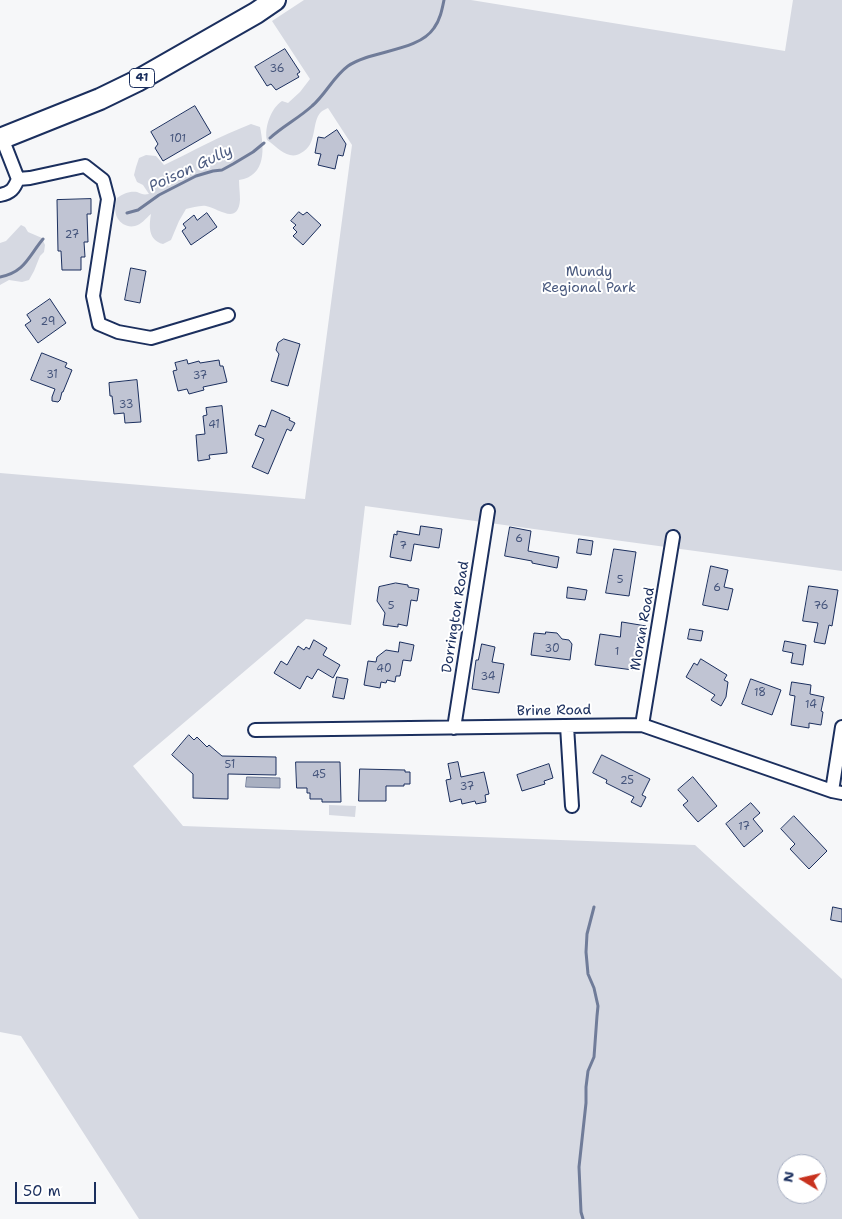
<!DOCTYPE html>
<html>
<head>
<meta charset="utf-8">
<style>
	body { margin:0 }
	#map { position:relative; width:842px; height:1219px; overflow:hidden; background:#f6f7f9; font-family:"Shantell Sans",sans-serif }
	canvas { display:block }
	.north { position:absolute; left:777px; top:1154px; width:50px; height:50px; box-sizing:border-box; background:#fff; border:1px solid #a4acbf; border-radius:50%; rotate:279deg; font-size:14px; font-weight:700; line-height:20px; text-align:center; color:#1b2f5e }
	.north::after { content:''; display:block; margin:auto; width:18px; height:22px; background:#c8321e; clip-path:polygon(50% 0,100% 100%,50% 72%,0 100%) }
	.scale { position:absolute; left:15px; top:1182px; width:81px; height:22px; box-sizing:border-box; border:2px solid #1b2f5e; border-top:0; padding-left:6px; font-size:15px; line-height:18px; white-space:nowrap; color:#1b2f5e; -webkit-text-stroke:4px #fff; paint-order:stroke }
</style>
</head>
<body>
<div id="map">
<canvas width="842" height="1219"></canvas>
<div class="north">N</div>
<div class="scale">50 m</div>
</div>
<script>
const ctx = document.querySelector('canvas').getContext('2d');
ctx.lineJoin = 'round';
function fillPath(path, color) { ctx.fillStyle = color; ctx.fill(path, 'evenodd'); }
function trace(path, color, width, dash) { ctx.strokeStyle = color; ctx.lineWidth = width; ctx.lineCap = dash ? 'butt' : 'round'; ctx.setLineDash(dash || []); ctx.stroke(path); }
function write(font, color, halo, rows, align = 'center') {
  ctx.font = font + ' "Shantell Sans",sans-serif'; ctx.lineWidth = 4; ctx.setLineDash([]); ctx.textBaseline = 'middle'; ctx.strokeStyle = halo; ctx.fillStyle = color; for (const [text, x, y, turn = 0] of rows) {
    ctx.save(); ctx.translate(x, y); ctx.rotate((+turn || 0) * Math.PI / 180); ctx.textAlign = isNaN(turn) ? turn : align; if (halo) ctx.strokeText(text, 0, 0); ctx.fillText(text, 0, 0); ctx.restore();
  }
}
fillPath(new Path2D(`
	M304,0h167l314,51 8,-51h49v571l-477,-65 -14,119 -45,-6 -173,147 50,60 512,19 147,134v240h-703l-118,-183 -21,-4v-559l305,26 47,-354 -24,-37c-2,1 -5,2 -7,4 -10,10 -3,33 -20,41 -3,2 -7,3 -11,2 -9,-2 -15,-10 -23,-15 -3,-12 4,-32 15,-39l6,2 12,-11 10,-13 -38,-58zM787,1164h30v30h-30z
	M251,124l9,3c4,20 7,49 -21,53 0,7 1,13 1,20 -2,26 -22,8 -34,6 -6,-1 -14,2 -20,3l-7,12 -8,19 -8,4c-15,-4 -14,-18 -12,-30 -5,4 -10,11 -16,12 -5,1 -8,0 -12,-2 -9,-6 -9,-16 -6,-26 6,-4 12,-7 20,-6 5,2 6,3 12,2l-6,-9 -6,-3 -3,-7 2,-8 3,-9 7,-3 10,1 8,9c29,-14 56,-29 87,-41z
	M21,225l4,2 3,5 14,6 3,7 -1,7 -4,4 -6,15 -5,9 -7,2 -13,-2 -9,5v-42l6,-2z
	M329,805l27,1 -1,11 -26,-2z`), '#d6d9e2');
const water = new Path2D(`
	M247,777l33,1v10l-34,-1z`);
fillPath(water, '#a9b0c1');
trace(water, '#707c99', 1);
trace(new Path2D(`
	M270,138c13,-12 29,-20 42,-32 14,-12 21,-29 36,-40 23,-16 70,-14 86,-38 6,-8 8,-18 10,-28
	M127,213l11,-3 21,-15 37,-19 17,-5 9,-1 11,-6 20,-12 11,-9
	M0,277c25,-5 28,-20 43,-38
	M583,1219l-2,-7 -2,-45 7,-64v-16l2,-16 6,-14 3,-41 1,-10 -4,-18 -6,-14 -2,-22 1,-18 7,-27`), '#707c99', 3);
const building = new Path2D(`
	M285,49l15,23 -3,2 2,3 -23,13 -5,-6 -4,2 -12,-19z
	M195,106l16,27 -48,28 -8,-13 3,-4 -7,-12z
	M337,130l9,14 -3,12 -5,-1 -3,14 -17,-4 3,-11 -6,-1 3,-16 6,1z
	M91,199v15h-4l1,28h-4l1,15h-4v13h-19l-1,-19h-3l-1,-51z
	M299,212l4,3 4,-3 14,13 -18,20 -10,-9 4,-4 -4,-4 3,-3 -5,-4z
	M207,213l10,14 -26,18 -9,-14 4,-3 -3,-4 11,-9 3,5z
	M131,268l15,3 -6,32 -15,-3z
	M50,299l16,24 -28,20 -13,-18 6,-4 -4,-6z
	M284,339l16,5 -12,42 -17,-5 8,-27 -3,-4 2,-7z
	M42,353l25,10 -2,4 7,3 -9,22h-1l-2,8 -2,2 -6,-1v-4l3,-8 -24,-9z
	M187,360l1,4 11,-3 1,2 19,-3 1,6h3l4,16 -24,5 1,3 -15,4 -2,-5 -9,2 -5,-20 4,-1 -2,-7z
	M137,380l4,42 -16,1 -1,-10 -10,1 -2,-18h-2l-1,-13z
	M222,406l5,47 -18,2 1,4 -12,2 -2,-26 9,-1 -2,-18 4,-1 -1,-7z
	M272,410l18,8 -1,2 6,3 -4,8 -4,-2 -19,45 -16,-7 12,-28 -9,-4 4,-10 6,2z
	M421,526l21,3 -3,19 -25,-4 -3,17 -21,-4 4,-23 3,1v-4l22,4z
	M510,527l21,4 -3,20 31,6 -2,11 -25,-5v-2l-27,-5z
	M579,539l14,2 -2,14 -14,-2z
	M614,549l22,3 -7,44 -23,-3z
	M711,566l17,4 -4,17 9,2 -5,21 -25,-5z
	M396,583l12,2v2l11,2 -2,12 -6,-1 -4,26 -9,-2v3l-15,-2 2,-12 -8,-12 2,-14z
	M809,586l29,4 -6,36 -3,-1 -4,19 -11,-2 4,-19 -15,-2z
	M568,587l19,3 -2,10 -18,-2z
	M622,622l24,4 -1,10 -7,-1 -5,35 -38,-5 5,-31 20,3z
	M690,629l13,2 -2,10 -13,-2z
	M546,632l11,1 5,6 7,1 3,4 -2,16 -39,-5 3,-22 11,1z
	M314,640l13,8 -4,7 17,10 -7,13 -15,-9 -6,10 -5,-3 -7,13 -26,-16 7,-12 6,4 11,-19 6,4 2,-3 3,2z
	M785,641l21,4 -3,20 -12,-2 2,-10 -10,-2z
	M400,642l14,3 -3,16 -8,-1 -3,16h-4l-1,6 -8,-2 -1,3 -5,-1 -1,6 -16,-3 4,-24 8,1 1,-5 9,-7 12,2z
	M482,644l13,3 -3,15 12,2 -5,29 -27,-4 4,-29h2z
	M701,659l26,16 -3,5 4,2 -2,15 -5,9 -10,-6 4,-5 -29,-18 8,-14 3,2z
	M337,677l11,2 -4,20 -11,-2z
	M751,679l30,11 -9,25 -30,-11z
	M792,682l19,3 -1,9 14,3 -3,14 2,1 -2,13 -12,-2v5l-18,-3 4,-29 -5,-1z
	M189,735l5,5 3,-3 10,10 2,-2 13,11 54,1v18l-48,-1v25l-35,-1v-24l-21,-19z
	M602,755l48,24 -8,16 4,2 -5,10 -10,-5 3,-5 -28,-14 1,-3 -14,-7z
	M296,762h44l1,40h-19v-3h-12v-6h-3v-5h-10z
	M458,762l3,15 23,-5 5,22 -4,1 1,7 -10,2 -1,-3 -13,3 -1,-5 -11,3 -4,-22 5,-1 -3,-15z
	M549,764l4,14 -9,3 1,3 -23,7 -5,-16z
	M360,769l45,1v2h5v12h-6v2h-18v15h-27z
	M693,777l24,29 -19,16 -15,-17 5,-4 -10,-11z
	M751,803l9,10 -7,6 10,12 -19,16 -18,-23z
	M794,816l33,35 -18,18 -19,-20 5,-5 -14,-15z
	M833,907l9,2v13l-11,-2z`);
fillPath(building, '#c0c4d3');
trace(building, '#1b2f5e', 1);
const street = new Path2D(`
	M2,138l16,41
	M0,195c11,-2 14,-6 18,-16l12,-1 55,-12 18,14 5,19 -15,97 6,28 19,8 33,6 77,-23
	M642,725l31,-188
	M567,726l5,80
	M454,728l34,-217
	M255,730l387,-5 190,66 10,2
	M832,791l10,-64`);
const primary = new Path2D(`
	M0,139l100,-40 37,-18 119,-68 19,-13`);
trace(street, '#1b2f5e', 16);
trace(primary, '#1b2f5e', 24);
trace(street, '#fff', 12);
trace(primary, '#fff', 20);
write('11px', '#44547b', null, [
	["36",277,69],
	["101",178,139],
	["27",72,235],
	["29",48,322],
	["31",52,375],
	["37",200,376],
	["33",126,405],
	["41",214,425],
	["6",519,539],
	["7",403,546],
	["5",620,580],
	["6",717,588],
	["5",391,606],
	["76",821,606],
	["30",552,649],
	["1",617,652],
	["40",384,669],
	["34",488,677],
	["18",760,693],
	["14",811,705],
	["51",230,765],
	["45",319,775],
	["25",627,781],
	["37",467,787],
	["17",744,827]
]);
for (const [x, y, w] of [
	[142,78,25]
]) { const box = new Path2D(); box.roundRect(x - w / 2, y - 9.5, w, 19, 4); ctx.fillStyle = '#fff'; ctx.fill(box); trace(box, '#1b2f5e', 1); }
write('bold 12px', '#1b2f5e', null, [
	["41",142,78]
]);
write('14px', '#4a5a7f', '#fff', [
	["Mundy",589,272],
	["Regional Park",589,288]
]);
write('14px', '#1b2f5e', '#fff', [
	["Dorrington Road",456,617,-81],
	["Moran Road",643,629,-80],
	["Brine Road",554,711,-1]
]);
write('italic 15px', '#4d5c81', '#fff', [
	["Poison Gully",191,169,-25]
]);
</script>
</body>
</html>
